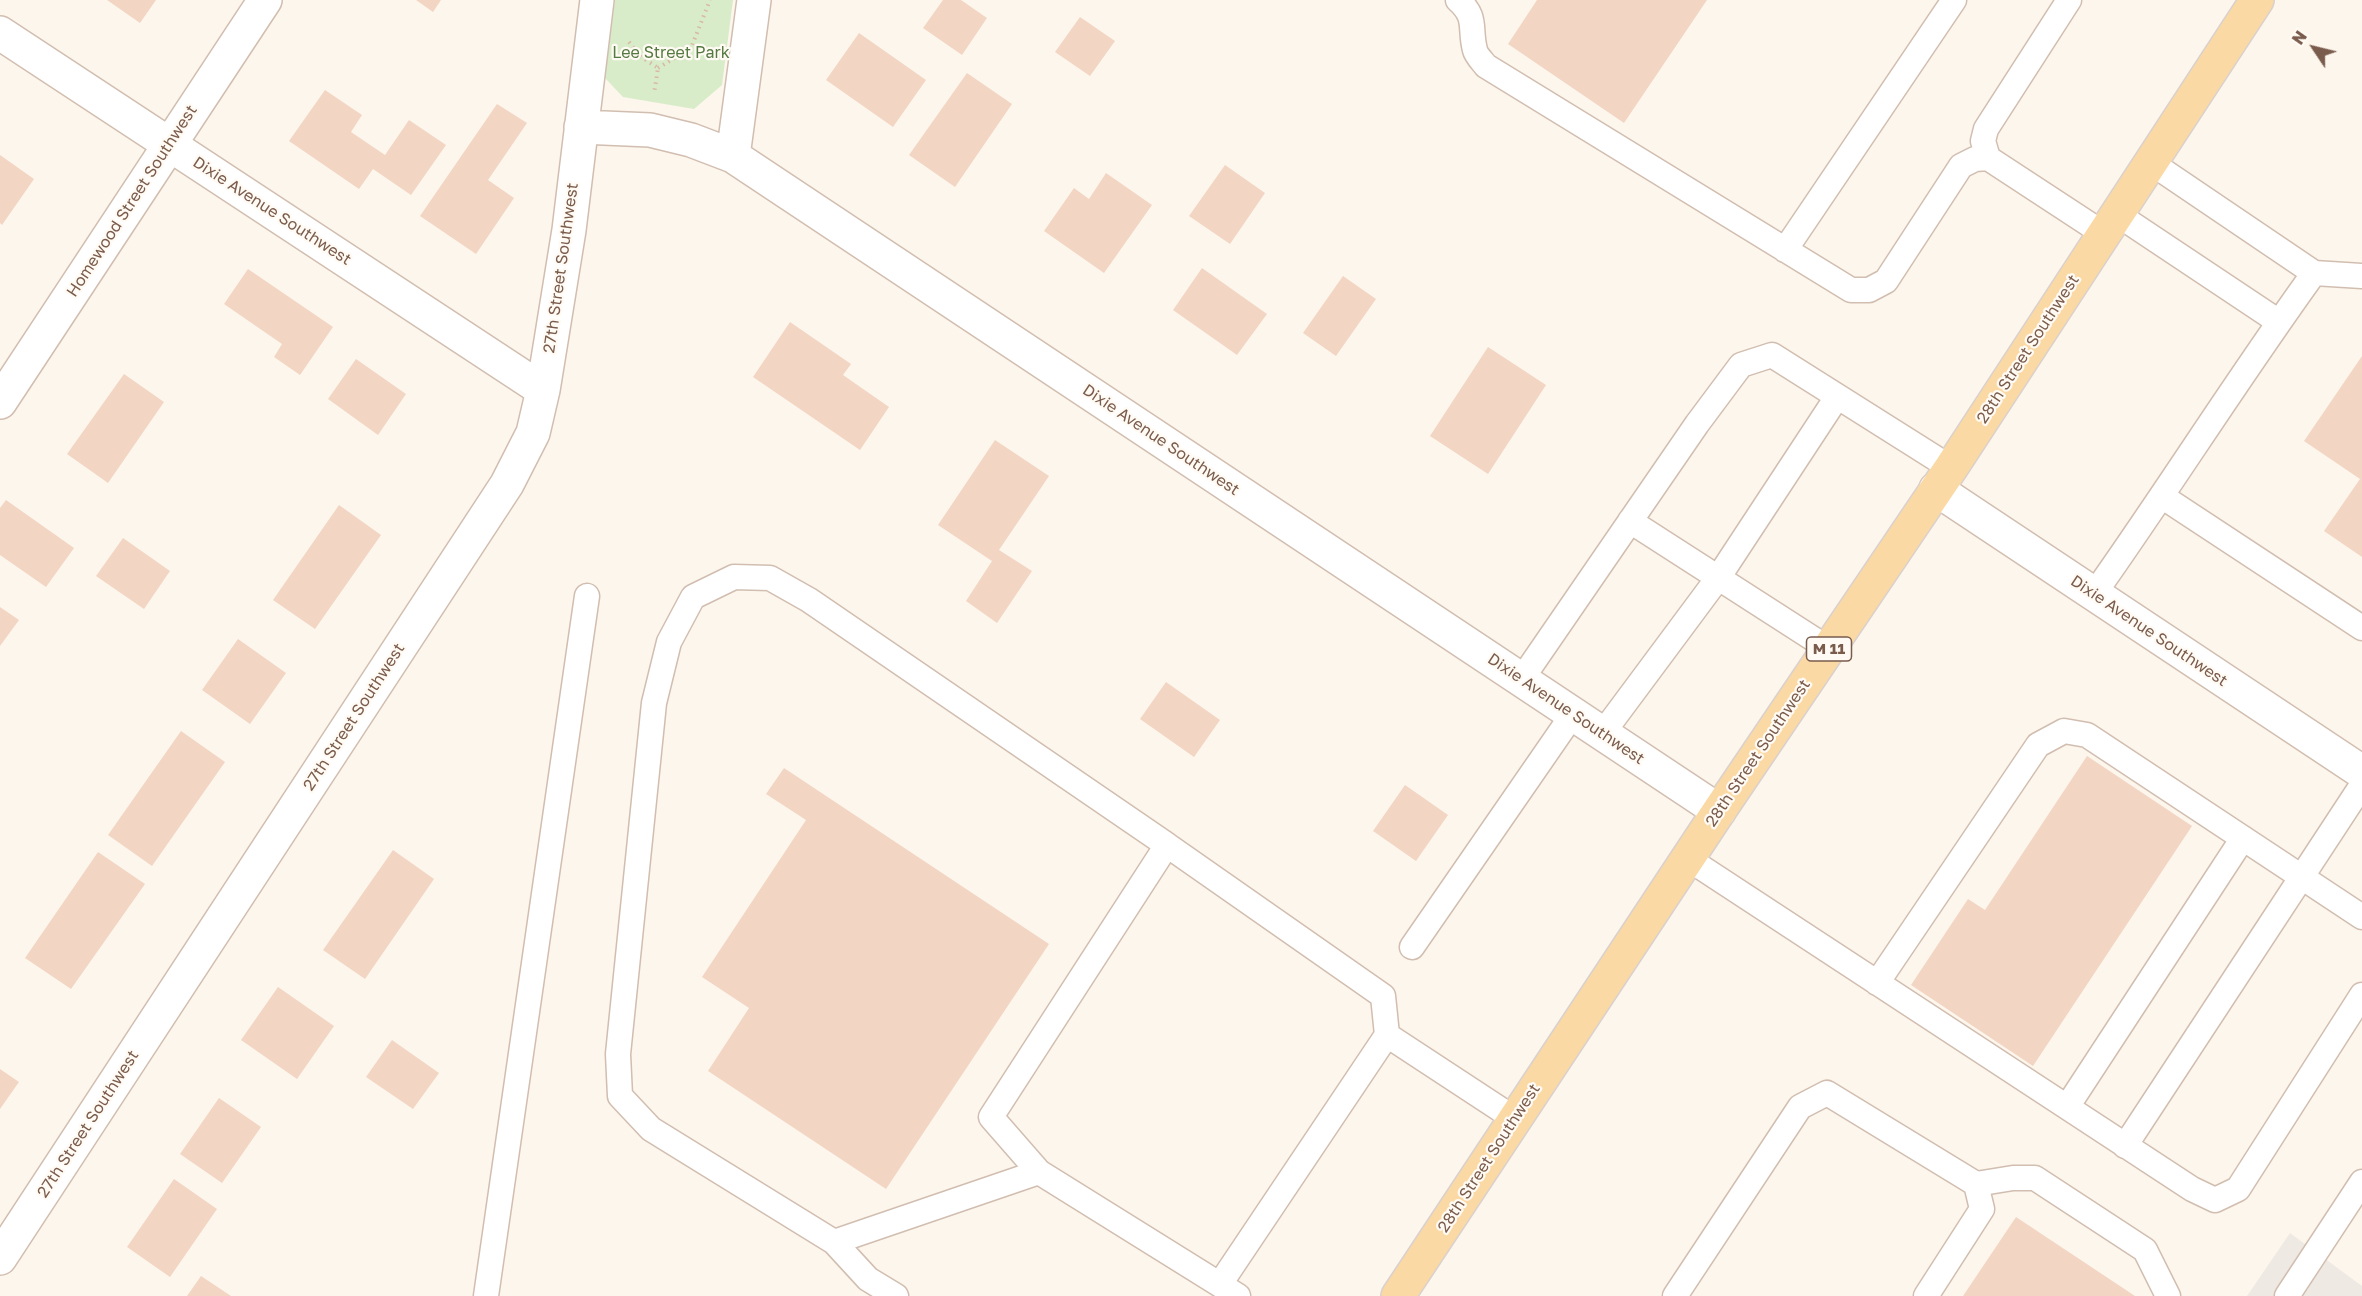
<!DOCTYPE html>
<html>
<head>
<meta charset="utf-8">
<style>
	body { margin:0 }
	#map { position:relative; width:2362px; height:1296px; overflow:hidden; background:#fdf6ec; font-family:"Golos Text",sans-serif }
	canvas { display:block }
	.north { position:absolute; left:2284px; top:18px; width:60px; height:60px; -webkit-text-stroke:4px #fffaf3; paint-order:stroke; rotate:305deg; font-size:16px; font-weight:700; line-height:24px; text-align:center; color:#7a5c4d }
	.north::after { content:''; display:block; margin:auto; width:21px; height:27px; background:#7a5c4d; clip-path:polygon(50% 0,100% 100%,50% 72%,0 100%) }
</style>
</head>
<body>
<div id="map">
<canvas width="2362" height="1296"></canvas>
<div class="north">N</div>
</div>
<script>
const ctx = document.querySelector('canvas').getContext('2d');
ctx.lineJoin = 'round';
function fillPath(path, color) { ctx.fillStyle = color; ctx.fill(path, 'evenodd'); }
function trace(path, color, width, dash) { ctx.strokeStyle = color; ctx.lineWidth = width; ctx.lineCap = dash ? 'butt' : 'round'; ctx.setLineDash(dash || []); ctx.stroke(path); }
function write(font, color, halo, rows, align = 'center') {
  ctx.font = font + ' "Golos Text",sans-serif'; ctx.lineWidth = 4.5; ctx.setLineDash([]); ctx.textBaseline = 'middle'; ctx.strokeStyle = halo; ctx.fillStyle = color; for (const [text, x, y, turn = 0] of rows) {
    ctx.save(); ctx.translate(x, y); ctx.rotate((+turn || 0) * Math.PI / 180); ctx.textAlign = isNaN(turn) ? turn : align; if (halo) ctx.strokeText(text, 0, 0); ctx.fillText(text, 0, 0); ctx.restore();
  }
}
fillPath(new Path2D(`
	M2290,1233l72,53v10h-115z`), '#efe9e4');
fillPath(new Path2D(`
	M615,0h118l-11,85 -28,24 -71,-12 -18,-19z`), '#d8ecc9');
fillPath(new Path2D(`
	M107,0h49l-16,23z
	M416,0h25l-8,12z
	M943,0h18l26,18 -25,37 -39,-27z
	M1537,0h170l-83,123 -116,-79z
	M1080,17l35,24 -25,35 -35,-24z
	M859,33l67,47 -33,47 -67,-47z
	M967,73l45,31 -57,83 -46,-32z
	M325,90l37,25 -11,17 34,23 24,-35 37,25 -35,50 -38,-26 -14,20 -70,-48z
	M497,104l30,19 -39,57 26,18 -38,56 -56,-38z
	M0,155l34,24 -32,46 -2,-2z
	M1225,165l40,28 -35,51 -41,-28z
	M1106,173l46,32 -48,68 -60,-42 30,-43 15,11z
	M1202,268l65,46 -30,41 -64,-45z
	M248,269l85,58 -33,48 -26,-18 8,-13 -58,-40z
	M1343,276l33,23 -40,57 -33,-23z
	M790,322l61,42 -8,11 46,32 -29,43 -107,-73z
	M1488,347l58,38 -58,89 -58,-38z
	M2362,356v201l-38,-26 36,-52 -56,-38z
	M356,359l50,35 -28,41 -50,-36z
	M124,374l40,28 -56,81 -41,-29z
	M995,440l54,36 -50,74 33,21 -35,52 -31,-22 26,-40 -54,-36z
	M6,500l68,48 -28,39 -46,-32v-47z
	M339,505l42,30 -66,94 -42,-29z
	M123,538l47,33 -26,38 -48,-33z
	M0,607l19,13 -19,26z
	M238,639l48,34 -36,51 -48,-34z
	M1166,682l54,38 -26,37 -54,-38z
	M181,731l44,31 -73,104 -44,-31z
	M2087,756l105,70 -159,240 -122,-81 57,-86 17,11z
	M784,768l265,176 -163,245 -178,-118 41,-63 -47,-31 104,-157 -40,-26z
	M1405,785l43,30 -32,46 -43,-30z
	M393,850l41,29 -69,100 -42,-29z
	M98,852l47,32 -74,105 -46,-31z
	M278,987l56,39 -37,53 -56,-39z
	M392,1040l47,33 -26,36 -47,-32z
	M0,1069l19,13 -19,27z
	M219,1098l42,29 -39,56 -42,-29z
	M174,1179l43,30 -47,68 -43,-30z
	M2016,1217l119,79h-172z
	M201,1276l30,20h-44z`), '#f3d5c3');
const service = new Path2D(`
	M1458,0c20,18 11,28 17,50 1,5 7,11 11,16l365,224h18l17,-9 75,-115 14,-7 13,-1 116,76
	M1988,158l-5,-17 3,-12 83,-129
	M2150,162l164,111 48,3
	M2117,214l162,108
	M1785,250l169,-250
	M2163,497l199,131
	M1630,521l199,128
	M2094,594c75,-106 144,-216 220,-321
	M1521,680l176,-256 44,-59 31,-10 179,113
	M1602,734l116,-156 119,-181
	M1687,858l505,331 23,11 23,-11 124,-194
	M1412,947l161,-233
	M1877,983l161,-238 26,-14 23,4 275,182
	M2067,1107l176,-269
	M2125,1146l237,-361
	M1976,1184l37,-6h22l110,72 23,46
	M834,1242l-183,-113 -31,-33 -2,-42 36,-351 15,-61 24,-45 41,-20 36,1 39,22 358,245
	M1220,1284l167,-249
	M486,1296l101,-700
	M896,1296l-28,-17 -34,-37 205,-70
	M1238,1296l-199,-124 -48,-55 176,-272 216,151 4,39 128,84
	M1675,1296l125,-189 27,-14 149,91 6,25 -56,87
	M2287,1296l75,-114`);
const minor = new Path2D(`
	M0,33l543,357
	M581,127l69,3 41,10 42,16 986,655
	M733,156l21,-156
	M0,402l265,-402
	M1936,489l426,283
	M0,1258l507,-774 26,-51 10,-43 26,-160 28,-230`);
const primary = new Path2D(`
	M1398,1296l321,-485 232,-343 306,-468`);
trace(service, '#d1beb0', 27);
trace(minor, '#d1beb0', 36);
trace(primary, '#dad1cd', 36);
trace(new Path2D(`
	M629,42l11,14 18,12 -4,26
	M658,68l33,-20 19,-48`), '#d9b8a5', 4, [1.5, 4.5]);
trace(service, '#fff', 24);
trace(minor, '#fff', 33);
trace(primary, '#fbd9a5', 33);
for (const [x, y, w] of [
	[1829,649,45]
]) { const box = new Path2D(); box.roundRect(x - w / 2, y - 12, w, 24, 4.5); ctx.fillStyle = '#fffaf3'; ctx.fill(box); trace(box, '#7a5c4d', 1.5); }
write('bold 15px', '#7a5c4d', null, [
	["M 11",1829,649]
]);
write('16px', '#537a41', '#fffaf3', [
	["Lee Street Park",671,53]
]);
write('16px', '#7a5c4d', '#fffaf3', [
	["Homewood Street Southwest",132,201,-57],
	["Dixie Avenue Southwest",272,211,33],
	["27th Street Southwest",561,268,-82],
	["28th Street Southwest",2028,349,-57],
	["Dixie Avenue Southwest",1161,440,34],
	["Dixie Avenue Southwest",2149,631,34],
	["Dixie Avenue Southwest",1566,709,34],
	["27th Street Southwest",354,717,-57],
	["28th Street Southwest",1758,753,-56],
	["27th Street Southwest",88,1124,-57],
	["28th Street Southwest",1489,1158,-57]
]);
</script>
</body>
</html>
